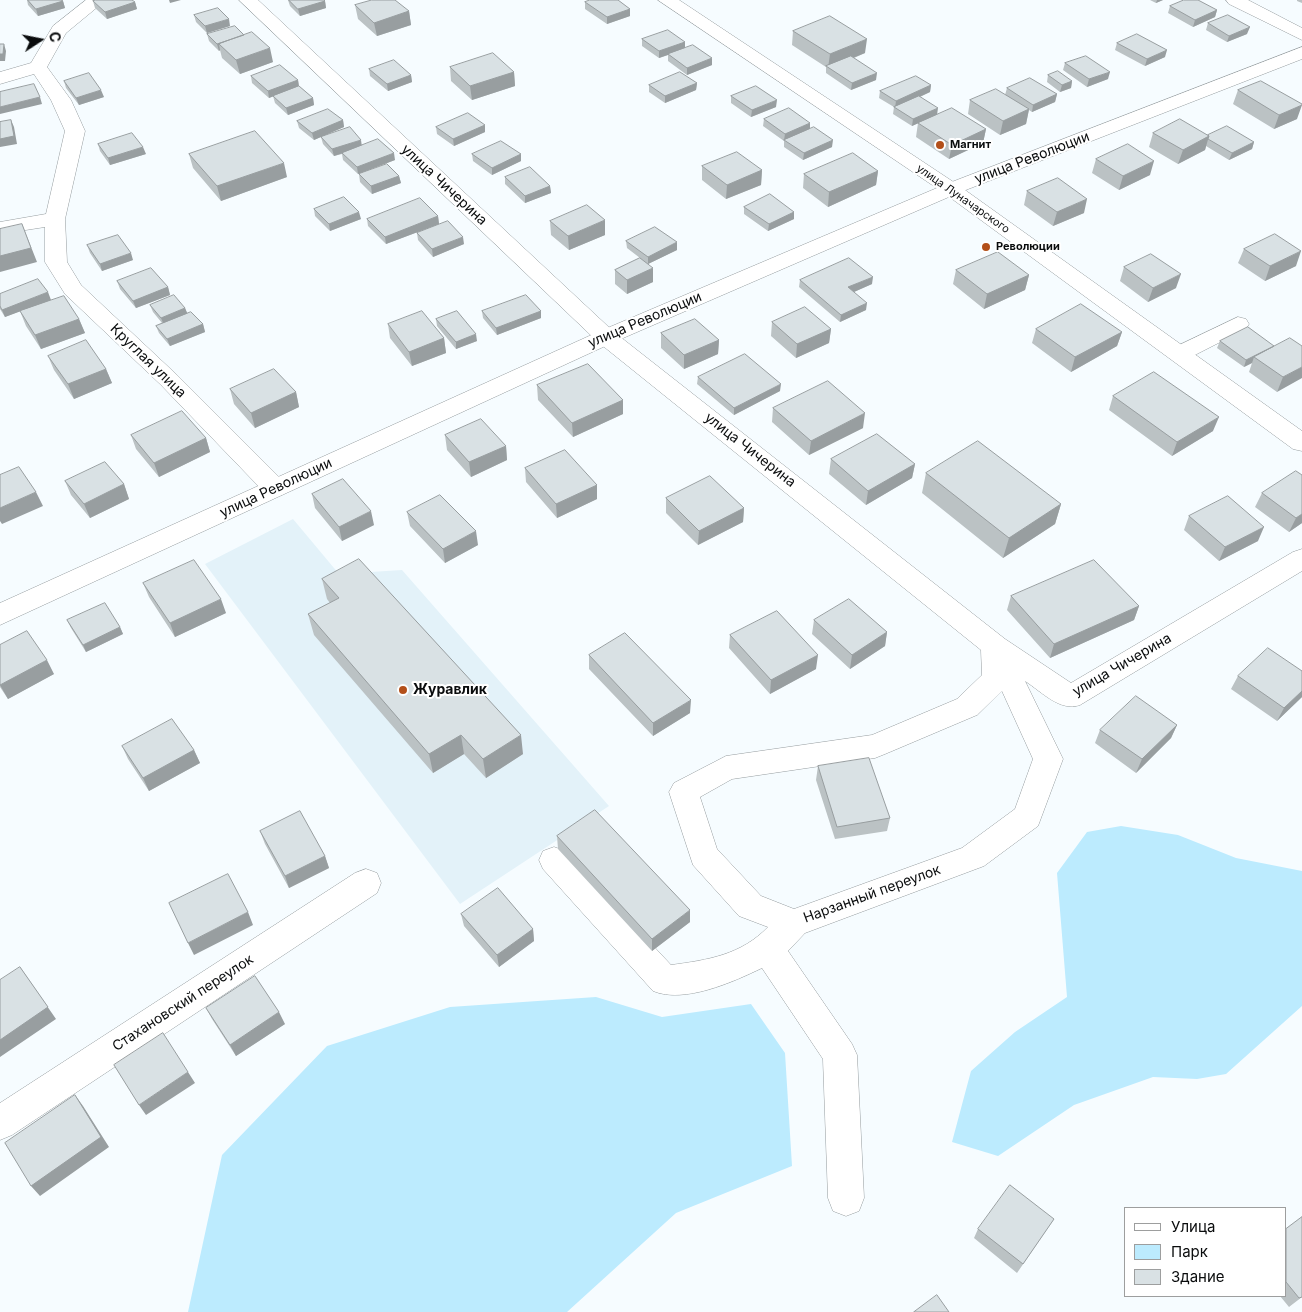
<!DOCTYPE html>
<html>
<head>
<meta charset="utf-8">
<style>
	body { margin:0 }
	#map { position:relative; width:1302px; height:1312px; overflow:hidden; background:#f6fcff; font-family:Inter,sans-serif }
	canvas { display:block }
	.legend { position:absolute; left:1124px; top:1207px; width:162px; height:90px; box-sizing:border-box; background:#fff; border:1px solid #9d9e9e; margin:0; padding:6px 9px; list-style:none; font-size:15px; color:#0a0c0d }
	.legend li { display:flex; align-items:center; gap:10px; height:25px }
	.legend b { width:25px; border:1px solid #9d9e9e }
	.north { position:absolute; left:15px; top:15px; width:50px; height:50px; -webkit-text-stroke:4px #fff; paint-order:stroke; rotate:79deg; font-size:14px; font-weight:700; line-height:20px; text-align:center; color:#0a0c0d }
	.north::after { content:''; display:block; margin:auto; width:18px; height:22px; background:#0a0c0d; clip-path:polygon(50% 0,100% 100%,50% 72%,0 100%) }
</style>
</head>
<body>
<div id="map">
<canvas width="1302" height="1312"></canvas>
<ul class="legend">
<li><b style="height:6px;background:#fff"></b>Улица</li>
<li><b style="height:14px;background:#bcebfe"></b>Парк</li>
<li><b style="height:14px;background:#d9e1e4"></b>Здание</li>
</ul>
<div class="north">С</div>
</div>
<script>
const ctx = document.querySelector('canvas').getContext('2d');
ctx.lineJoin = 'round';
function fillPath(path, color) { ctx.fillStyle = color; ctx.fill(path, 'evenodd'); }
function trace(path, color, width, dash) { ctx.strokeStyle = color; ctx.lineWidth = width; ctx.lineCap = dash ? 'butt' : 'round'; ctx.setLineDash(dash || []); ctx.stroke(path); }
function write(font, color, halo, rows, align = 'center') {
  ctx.font = font + ' Inter,sans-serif'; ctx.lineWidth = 4; ctx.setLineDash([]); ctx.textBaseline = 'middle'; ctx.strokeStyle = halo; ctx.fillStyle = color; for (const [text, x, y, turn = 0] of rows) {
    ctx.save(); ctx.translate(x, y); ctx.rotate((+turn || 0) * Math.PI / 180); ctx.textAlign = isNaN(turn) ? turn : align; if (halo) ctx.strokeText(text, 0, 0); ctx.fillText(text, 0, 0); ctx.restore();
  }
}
fillPath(new Path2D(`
	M293,519l46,55 63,-4 207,236 -149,98 -255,-340z`), '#e3f2f9');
fillPath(new Path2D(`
	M1121,826l57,9 58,23 66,13v135l-76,68 -29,5 -44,-2 -79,28 -76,51 -46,-14 19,-71 44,-39 52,-35 -10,-124 30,-41z
	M596,997l66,20 89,-13 34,49 7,113 -116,47 -109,99h-379l34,-157 105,-109 123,-39z`), '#bcebfe');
const minor = new Path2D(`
	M86,0h20l-40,33 -19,34 24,33 14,31 -20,88 2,43 14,23 96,90 107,107 3,6 -3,6 -9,3 -9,-3 -105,-109 -96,-91 -20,-32v-35l-45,7v-12l46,-8 19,-83 -14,-31 -17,-26 -34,10v-12l31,-9 22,-37z
	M239,0h19l356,332 391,307 66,44 222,-131 9,-3v22l-222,134c-20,7 -38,-13 -55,-24l38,78 -25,67 -54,40 -179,67 -17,18 64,93 5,11 7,143 -5,13 -13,5 -13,-5 -5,-13 -5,-139 -61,-91c-29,14 -78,36 -109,23l-110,-122 -4,-9 4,-9 11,-4 11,4 106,114c37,-5 70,-10 97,-38l-29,-11 -46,-51 -24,-73 5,-9 52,-27 146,-21 85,-36 25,-24 -1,-25 -383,-308zM1002,691l31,68 -18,50 -53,39 -168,61 -33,-13 -44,-47 -17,-52 32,-18 143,-21 10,-4 92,-39z
	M1238,317l8,2 3,5 -3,5 -59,30 -8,2 -8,-2 -3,-5 3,-5z
	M366,869l11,4 4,10 -4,10 -365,242 -12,5v-37l355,-230z`);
const tertiary = new Path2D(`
	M1302,47v12l-344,134 -344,149 -614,283v-22l598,-271 346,-147z`);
const secondary = new Path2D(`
	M658,0h21l279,185 344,246v20l-9,-2 -349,-256z
	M1226,0h22l54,28v12l-73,-36z`);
trace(minor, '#959c9f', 1);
trace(tertiary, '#959c9f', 1);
trace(secondary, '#959c9f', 1);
fillPath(minor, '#fff');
fillPath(tertiary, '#fff');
fillPath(secondary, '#fff');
fillPath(new Path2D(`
	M27,0h34l2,1 2,7 -27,8 -10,-11z
	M288,0h36l1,1 1,7 -26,8 -10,-10z
	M1150,0h13l-7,3z
	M1297,0h5v3l-5,-2z
	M93,1l42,1 2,7 -30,10 -12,-11z
	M585,2l45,7v7l-23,8 -22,-15z
	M355,5l54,6 2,14 -34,11 -19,-17z
	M1170,6l47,4 -2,7 -22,10 -25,-14z
	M194,15l36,11 -23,7 -11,-11z
	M1208,23l39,11 -20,8 -21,-12z
	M793,31l72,22 -11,5 22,22 -25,10 -25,-17v-6l-34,-22z
	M207,34l66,28 -33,12 -18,-16 -2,-8 -1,1 -10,-10z
	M642,39l43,3v6l27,17 -25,10 -19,-14v-6l-9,3 -17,-12z
	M1117,43l48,14 -20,9 -30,-16z
	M1065,63l43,16 -21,8 -24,-17z
	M450,67l64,5 1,14 -43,14 -21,-19z
	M369,69l42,6 1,7 -24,9 -18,-15z
	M1048,75l24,6 -1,7 -11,4 -13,-10z
	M251,76l47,4 1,6 14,12 1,7 -26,10 -13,-12 -2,-7 -4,2 -17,-15z
	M64,81l40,16 -25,8 -13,-17z
	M697,83l-1,7 -31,13 -16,-11v-7z
	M931,85l-1,7 -10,5 17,17 49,15 -3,14 -34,16 -33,-22 2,-14 -6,3 -19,-12 1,-7 -15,-9 1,-7z
	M1007,88l50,6 -2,8 -23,10 -3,-2 -3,14 -26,11 -32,-21 2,-14 35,-5z
	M1238,90l59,29 -23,10 -41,-25z
	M731,96l45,11 -25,10 -20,-14z
	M764,119l46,10 22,18 -29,13 -19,-13v-6l-21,-15z
	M343,120l1,7 -30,13 -15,-12 -2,-7z
	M485,125v7l-31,14 -17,-12 -1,-7z
	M1153,133l55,2 46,7 -2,7 -23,11 -23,-14 -1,4 -27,14 -29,-17z
	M321,137l41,8 33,15 -37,14 -15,-14 -1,-6 -8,2 -11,-12z
	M98,144l48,10 -36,11 -10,-14z
	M189,154l98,23 -66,24 -28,-33z
	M472,154h49v7l-29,14 -19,-14z
	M1096,159l54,16 -31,15 -27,-17z
	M702,166l60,4 -1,15 -35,14 -24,-19z
	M878,171l-2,14 -48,22 -25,-19 1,-14z
	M359,174l40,2 2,7 -29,11 -12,-12z
	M505,177l45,9 1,7 -26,10 -20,-19z
	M1027,191l57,22 -31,13 -29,-21z
	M744,207l50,5v7l-26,12 -24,-17z
	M314,209l47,10 -31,12 -15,-15z
	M438,216l1,8 -53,20 -18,-18 -1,-7z
	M550,221l55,14 -36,15 -18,-15z
	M417,233l47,11 -31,13 -15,-17z
	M626,241l51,9 -29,14 5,18 -26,12 -12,-10v-14l25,-12 -13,-10z
	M87,245l46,15 -31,11 -12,-18z
	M1244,249l52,17 -31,15 -27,-18z
	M1124,267l52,21 -28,14 -28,-21z
	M956,270l73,5 -4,15 -41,19 -31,-25z
	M800,280l72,4 -18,8 12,18 -26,12 -41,-35z
	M117,281l51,6 2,8 -34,13 -16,-19z
	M0,294l51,6 -30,11 58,8 6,14 -44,16 -15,-23 -6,-15 -15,6 -5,-8z
	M150,305l35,3 2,5 16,11 2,8 -35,14 -11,-13 -3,-7 6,-3 -9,-11z
	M482,311h59v7l-44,17 -14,-17z
	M436,319l41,22 -21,8 -19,-23z
	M772,322l59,7 -2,14 -33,15 -25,-22z
	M388,324l56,14 2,15 -34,13 -22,-28z
	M1036,329l86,3 -5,14 -46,26 -39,-29z
	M661,333l58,7 -1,14 -34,15 -23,-21z
	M1220,341l54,6 28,-1 -25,46 -28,-20 3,-9 -8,4 -27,-19z
	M48,356l58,13 6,14 -38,16 -20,-29z
	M698,377l82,14 -46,24 -37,-31z
	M537,385l86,15v14l-50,23 -35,-37z
	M230,389l66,3 3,15 -44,21 -21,-24z
	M1113,396l100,35 -41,25 -63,-46z
	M773,408l90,20 -54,27 -37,-33z
	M131,435l75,3 4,14 -51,25 -23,-28z
	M445,435l61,11 1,14 -36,17 -24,-27z
	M831,459l84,5 -3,14 -46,27 -37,-31z
	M525,468l72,17v14l-40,19 -31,-36z
	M926,473l135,31 -6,20 -52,34 -81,-65z
	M1302,475v48l-13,9 -34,-25 7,-14z
	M65,481l59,3 5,15 -39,19 -19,-23z
	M312,494l62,31 -32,16 -27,-33z
	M666,498l78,10 -1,14 -45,23 -32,-32z
	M407,512l71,33 -33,18 -35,-37z
	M1189,516l69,25 -39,20 -35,-31z
	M322,579l201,175 -37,24 -22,-24 -31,19 -119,-138 -6,-21 22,-11 -3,-4z
	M143,583l83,30 -51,24 -26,-40z
	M1011,596l128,10 -5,14 -84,38 -43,-48z
	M67,620l53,7 3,7 -37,18 -15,-24z
	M814,620l73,12 -2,14 -35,23 -38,-35z
	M730,635l86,34 -46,25 -41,-46z
	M0,645l54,29 -46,25 -8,-12z
	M589,655l101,58 -37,23 -64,-67z
	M1302,671v26l-25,24 -46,-32 7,-13z
	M1177,725l-6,13 -35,35 -41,-30 5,-13z
	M122,746l72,4 6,13 -51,28 -21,-32z
	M818,766l72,52 -3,13 -52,8 -19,-59z
	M260,831l65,25 4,12 -40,20 -24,-44z
	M557,836l133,86 -38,29 -94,-102z
	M461,914l72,15 1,12 -35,26 -35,-41z
	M206,1008l79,16 -49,32 -24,-37z
	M1302,1217v80l-13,10 -9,-11h6v-67z
	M1054,1219l-37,54 -43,-35 4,-9z`), '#bbc2c4');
fillPath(new Path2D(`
	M169,0h12l-11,3z
	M1157,0h6l-7,3z
	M63,1l2,7 -27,8 -2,-7z
	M325,1l1,7 -26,8 -2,-7z
	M135,2l2,7 -30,10 -2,-7z
	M630,9v7l-23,8v-7z
	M1217,10l-2,7 -22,10 2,-7z
	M409,11l2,14 -34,11 -3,-13z
	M229,19l1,7 -23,7 -2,-7z
	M1250,27l-3,7 -20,8 2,-6z
	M244,35l-25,9 1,6 -1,1 -2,-7z
	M867,39l-2,14 -37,15 2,-14z
	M685,42v7l-26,9v-7z
	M4,44l2,7 -1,10h-5v-7z
	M270,48l3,14 -33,12 -4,-14z
	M1167,50l-2,7 -20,9 2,-7z
	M712,58v7l-25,10v-7z
	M514,72l1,14 -43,14 -2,-14z
	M1110,72l-2,7 -21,8 2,-8z
	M877,73l-1,7 -25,10 1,-7z
	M411,75l1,7 -24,9 -1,-7z
	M298,80l1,7 -30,11 -1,-7z
	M1072,81l-1,7 -11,4 2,-7z
	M697,83l-1,7 -31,13v-7z
	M931,85l-1,7 -35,16 1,-7z
	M101,90l3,7 -25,8 -3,-7z
	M1057,94l-2,8 -23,10 1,-7z
	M40,97l2,7 -42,10v-7z
	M313,98l1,7 -26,10 -2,-7z
	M777,100l-1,7 -25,10 1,-7z
	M1302,105l-5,14 -23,10 5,-14z
	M938,108l-1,7 -25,11 1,-7z
	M1029,109l-3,15 -26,11 3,-14z
	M11,120l3,7 3,17 -17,3v-8z
	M343,120l1,7 -30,13 -2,-7z
	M810,123v8l-26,9 1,-6z
	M485,125v7l-31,14 -1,-7z
	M986,129l-3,14 -34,16 3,-14z
	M1209,136l-4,14 -27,14 5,-14z
	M361,140l1,7 -28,9 -2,-7z
	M833,140l-1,7 -29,13 1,-7z
	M1254,142l-2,7 -23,11 3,-7z
	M143,147l3,7 -36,11 -2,-7z
	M394,153l1,7 -37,14 -1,-7z
	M521,154v7l-29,14v-7z
	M1154,161l-4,14 -31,15 4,-14z
	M284,163l3,14 -66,24 -4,-15z
	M762,170l-1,15 -35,14 1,-14z
	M878,171l-2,14 -48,22 1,-15z
	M399,176l2,7 -29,11 -1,-8z
	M550,186l1,7 -26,10v-7z
	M1087,199l-3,14 -31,13 4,-14z
	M359,212l2,7 -31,12 -1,-7z
	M794,212v7l-26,12 1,-7z
	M438,216l1,8 -53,20 -1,-7z
	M605,220v15l-36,15 -1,-14z
	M22,224l15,38 -37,10v-16z
	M463,237l1,7 -31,13 -1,-8z
	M677,242v8l-29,14v-7z
	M1301,251l-5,15 -31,15 5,-15z
	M131,253l2,7 -31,11 -2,-7z
	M653,268v14l-26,12v-14z
	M1181,274l-5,14 -28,14 5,-14z
	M1029,275l-4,15 -41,19 3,-15z
	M873,277l-1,7 -25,11 1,-8z
	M168,287l2,8 -34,13 -3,-7z
	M48,292l3,8 -46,17 -3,-7z
	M867,303l-1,7 -26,12 1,-7z
	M185,308l3,7 -24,10 -3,-7z
	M541,311v7l-44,17 -1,-7z
	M79,319l6,14 -44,16 -6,-14z
	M203,324l2,8 -35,14 -3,-7z
	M831,329l-2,14 -33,15 1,-14z
	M1122,332l-5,14 -46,26 4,-15z
	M476,334l1,7 -21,8v-7z
	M444,338l2,15 -34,13 -3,-14z
	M719,340l-1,14 -34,15v-14z
	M1274,346l-3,7 -17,4 -2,6 -8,4 2,-7z
	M1302,367v11l-25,14 6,-15z
	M106,369l6,14 -38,16 -6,-15z
	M781,384l-1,7 -46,24v-7z
	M296,392l3,15 -44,21 -4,-15z
	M623,400v14l-50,23 -1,-14z
	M865,413l-2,15 -54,27 2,-14z
	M1219,417l-6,14 -41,25 5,-14z
	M206,438l4,14 -51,25 -5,-14z
	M506,446l1,14 -36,17 -2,-15z
	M915,464l-3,14 -46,27 2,-14z
	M124,484l5,15 -39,19 -6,-14z
	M597,485v14l-40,19 -1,-14z
	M36,492l7,14 -41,18 -2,-3v-13z
	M1061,504l-6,20 -52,34 6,-20z
	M744,508l-1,14 -45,23 1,-14z
	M371,511l3,14 -32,16 -3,-14z
	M1302,514v9l-13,9 7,-14z
	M1264,527l-6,14 -39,20 6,-14z
	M476,531l2,14 -33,18 -2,-14z
	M221,599l5,14 -51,24 -5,-14z
	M1139,606l-5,14 -84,38 4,-14z
	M120,627l3,7 -37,18 -3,-7z
	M887,632l-2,14 -35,23 2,-14z
	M818,655l-2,14 -46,25 1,-14z
	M47,660l7,14 -46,25 -8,-14z
	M1302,691v6l-25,24 7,-13z
	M691,700l-1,13 -37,23v-13z
	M1177,725l-6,13 -35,35 6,-14z
	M461,735l3,19 -31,19 -4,-19z
	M521,735l2,19 -37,24 -3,-19z
	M194,750l6,13 -51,28 -6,-13z
	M325,856l4,12 -40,20 -4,-12z
	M690,910v12l-38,29v-12z
	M248,912l5,13 -59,30 -6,-12z
	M533,929l1,12 -35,26 -2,-12z
	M20,967l36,52 -56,38v-17z
	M279,1012l6,12 -49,32 -6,-11z
	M188,1072l7,11 -49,32 -7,-10z
	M75,1095l8,11 26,41 -69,49 -9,-10z`), '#989ea0');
const building = new Path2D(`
	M28,0h33l2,1 -27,8z
	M96,0h36l3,2 -30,10 -12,-11z
	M289,0h35l1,1 -27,8z
	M372,0h23l14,11 -35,12 -19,-18z
	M590,0h28l12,9 -23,8 -22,-15z
	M1184,0h14l19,10 -22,10 -25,-14z
	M218,8l11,11 -24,7 -11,-11z
	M1228,15l22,12 -21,9 -21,-13z
	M830,16l37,23 -37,15 -37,-23z
	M235,26l9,9 -27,9 -10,-10z
	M668,30l17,12 -26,9 -17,-12z
	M252,32l18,16 -34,12 -17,-16z
	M1137,34l30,16 -20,9 -30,-16z
	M0,44h4l-1,10h-3z
	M693,45l19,13 -25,10 -19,-14z
	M493,53l21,19 -44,14 -20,-19z
	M851,56l26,17 -25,10 -26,-17z
	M1086,56l24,16 -21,7 -24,-16z
	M394,60l17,15 -24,9 -18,-15z
	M280,65l18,15 -30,11 -17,-15z
	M1058,71l14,10 -10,4 -14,-10z
	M680,72l17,11 -32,13 -16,-11z
	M89,73l12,17 -25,8 -12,-17z
	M916,76l15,9 -35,16 -16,-10z
	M1030,78l27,16 -24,11 -26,-17z
	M1261,81l41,23v1l-23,10 -41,-25z
	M34,84l6,13 -40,10v-15z
	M299,86l14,12 -27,10 -13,-12z
	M756,86l21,14 -25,10 -21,-14z
	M996,89l33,20 -26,12 -33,-21z
	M919,96l19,12 -25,11 -19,-12z
	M789,108l21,15 -25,11 -21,-15z
	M952,108l34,21 -34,16 -34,-22z
	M328,109l15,11 -31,13 -15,-12z
	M468,113l17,12 -32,14 -17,-12z
	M1180,119l29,17 -26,14 -30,-17z
	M11,120l3,16 -14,3v-17z
	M1227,126l27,16 -22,11 -24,-14 1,-3 -1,-1z
	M350,127l11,13 -29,9 -11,-12z
	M814,127l19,13 -29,13 -20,-13z
	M255,131l29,32 -67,23 -28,-32z
	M132,133l11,14 -35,11 -10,-14z
	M378,139l16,14 -37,14 -15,-14z
	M501,141l20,13 -29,14 -20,-14z
	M1128,144l26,17 -31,15 -27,-17z
	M737,152l25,18 -35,15 -25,-19z
	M853,153l25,18 -49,21 -25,-18z
	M387,164l12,12 -28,10 -12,-12z
	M530,167l20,19 -25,10 -20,-19z
	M1058,178l29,21 -30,13 -30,-21z
	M770,194l24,18 -25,12 -25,-17z
	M344,197l15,15 -30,12 -15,-15z
	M420,198l18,18 -53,21 -18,-18z
	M587,205l18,15 -37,16 -18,-15z
	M448,221l15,16 -31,12 -15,-16z
	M22,224l9,24 -31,8v-27z
	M655,227l22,15 -29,15 -22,-16z
	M1275,234l26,17 -31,15 -26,-17z
	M118,235l13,18 -31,11 -13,-19z
	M998,252l31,23 -42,19 -31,-24z
	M1151,254l30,20 -28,14 -29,-21z
	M640,258l13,10 -26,12 -12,-10z
	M849,258l24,19 -25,10 19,16 -26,12 -41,-35z
	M151,268l17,19 -35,14 -16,-20z
	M38,279l10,13 -46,18 -2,-4v-12z
	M174,295l11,13 -24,10 -11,-13z
	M526,295l15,16 -45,17 -14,-17z
	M64,296l15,23 -44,16 -15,-24z
	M1081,304l41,28 -47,25 -39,-28z
	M805,307l26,22 -34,15 -25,-22z
	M422,311l22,27 -35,14 -21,-28z
	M457,311l19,23 -20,8 -20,-23z
	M191,312l12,12 -36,15 -11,-13z
	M695,319l24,21 -35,15 -23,-22z
	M1248,327l26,19 -28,14 -26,-19z
	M1290,338l12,8v21l-19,10 -29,-20z
	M86,340l20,29 -38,15 -20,-28z
	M745,354l36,30 -47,24 -36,-31z
	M588,364l35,36 -51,23 -35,-38z
	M274,369l22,23 -45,21 -21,-24z
	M1154,372l65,45 -42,25 -64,-46z
	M828,381l37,32 -54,28 -38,-33z
	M182,411l24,27 -52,25 -23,-28z
	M481,419l25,27 -37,16 -24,-27z
	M877,434l38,30 -47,27 -37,-32z
	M978,441l83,63 -52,34 -83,-65z
	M565,450l32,35 -41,19 -31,-36z
	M105,462l19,22 -40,20 -19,-23z
	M19,467l17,25 -36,16v-33z
	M1296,471l6,4v39l-6,4 -34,-25z
	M710,476l34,32 -45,23 -33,-33z
	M343,479l28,32 -32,16 -27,-33z
	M440,495l36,36 -33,18 -36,-37z
	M1228,496l36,31 -39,20 -36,-31z
	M359,559l162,176 -38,24 -22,-24 -32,19 -121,-140 31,-16 -17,-19z
	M194,560l27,39 -51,24 -27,-40z
	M1094,560l45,46 -85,38 -43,-48z
	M849,599l38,33 -35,23 -38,-35z
	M105,603l15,24 -37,18 -16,-25z
	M777,611l41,44 -47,25 -41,-45z
	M27,631l20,29 -47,25v-40z
	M625,633l66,67 -38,23 -64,-68z
	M1268,648l34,23v20l-18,17 -46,-32z
	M1136,696l41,29 -35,34 -42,-29z
	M172,719l22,31 -51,28 -21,-32z
	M869,758l21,60 -53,9 -19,-61z
	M595,810l95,100 -38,29 -95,-103z
	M300,811l25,45 -40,20 -25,-45z
	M228,874l20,38 -60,31 -19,-40z
	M498,888l35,41 -36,26 -36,-41z
	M20,967l28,40 -48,33v-60z
	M255,976l24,36 -49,33 -24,-37z
	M163,1033l25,39 -49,33 -25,-40z
	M75,1095l26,42 -70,49 -26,-43z
	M1010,1185l44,34 -31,45 -45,-35z
	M1302,1217v80l-3,1 -13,-16v-53z
	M937,1295l12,17h-35z`);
fillPath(building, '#d9e1e4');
trace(building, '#989ea0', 1);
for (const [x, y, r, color] of [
	[940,145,5,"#b34f19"],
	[986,247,5,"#b34f19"],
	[403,690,5,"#b34f19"]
]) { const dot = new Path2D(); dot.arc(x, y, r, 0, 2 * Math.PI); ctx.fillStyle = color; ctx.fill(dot); trace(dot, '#fff', 2); }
write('bold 11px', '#0a0c0d', '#fff', [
	["Магнит",950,145],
	["Революции",996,247]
], 'left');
write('11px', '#0a0c0d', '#fff', [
	["улица Луначарского",963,199,35]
]);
write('14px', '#0a0c0d', '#fff', [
	["улица Революции",1032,158,-21],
	["улица Чичерина",444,185,43],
	["улица Революции",645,320,-23],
	["Круглая улица",148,361,44],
	["улица Чичерина",750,450,38],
	["улица Революции",276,488,-25],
	["улица Чичерина",1122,665,-30],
	["Нарзанный переулок",872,894,-20],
	["Стахановский переулок",183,1003,-33]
]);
write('bold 14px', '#0a0c0d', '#fff', [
	["Журавлик",413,690]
], 'left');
</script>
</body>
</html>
